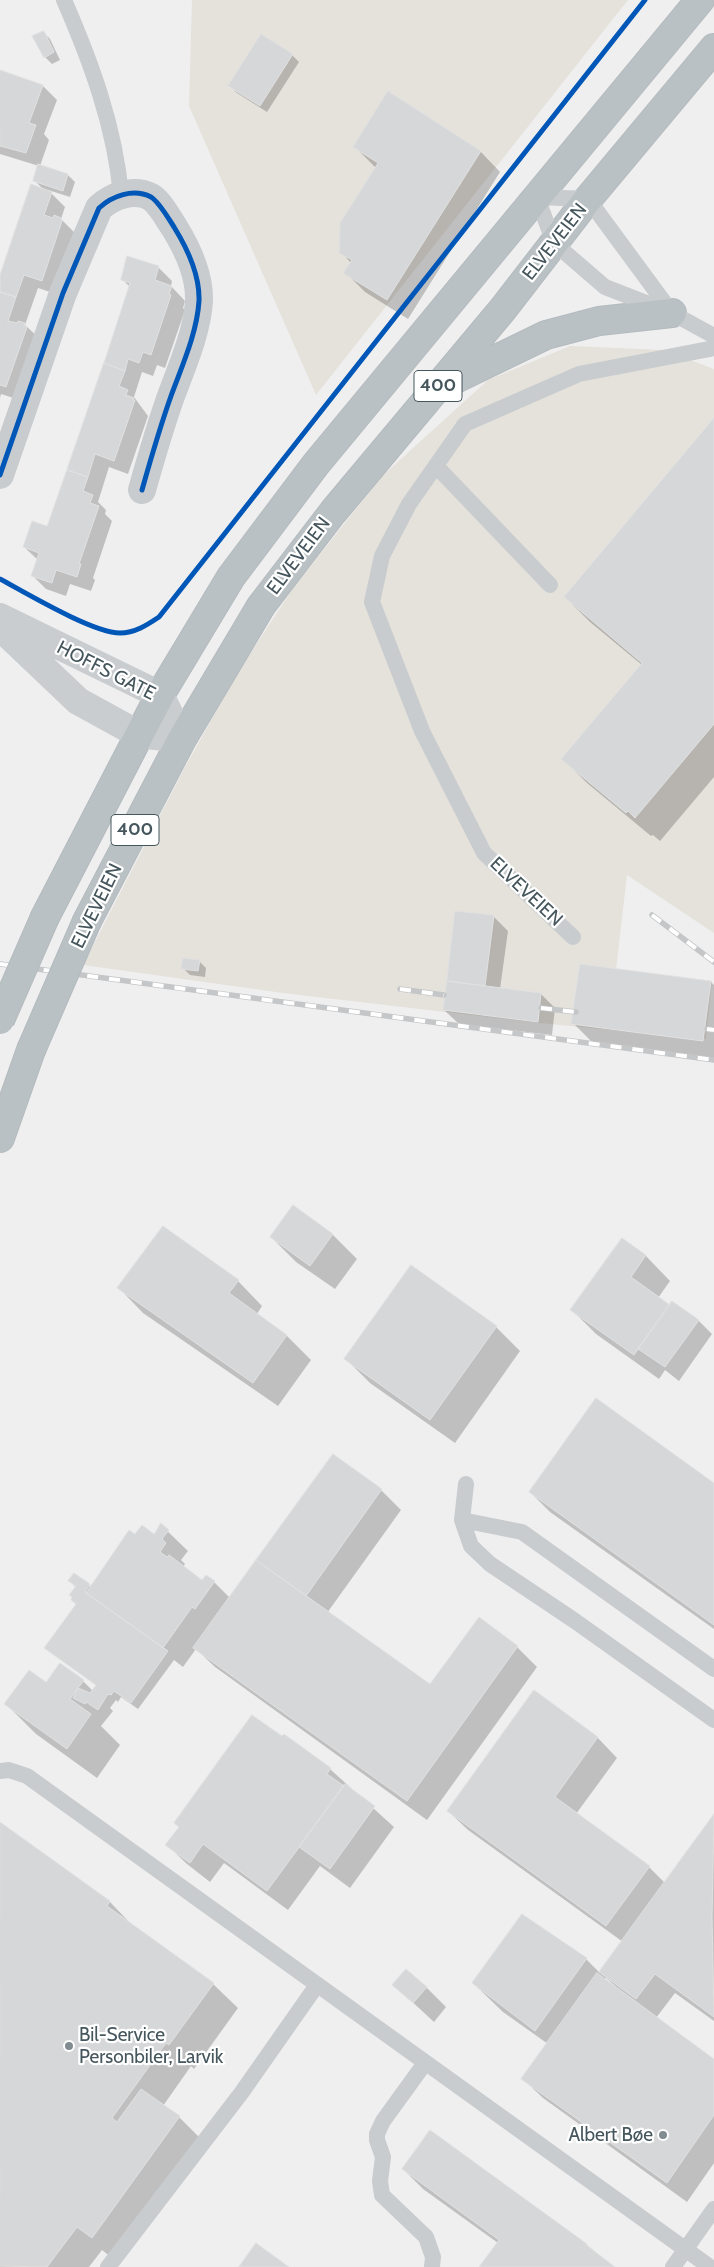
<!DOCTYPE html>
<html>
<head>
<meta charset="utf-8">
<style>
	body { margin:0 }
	canvas { display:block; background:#f0efef }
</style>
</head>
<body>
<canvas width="714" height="2267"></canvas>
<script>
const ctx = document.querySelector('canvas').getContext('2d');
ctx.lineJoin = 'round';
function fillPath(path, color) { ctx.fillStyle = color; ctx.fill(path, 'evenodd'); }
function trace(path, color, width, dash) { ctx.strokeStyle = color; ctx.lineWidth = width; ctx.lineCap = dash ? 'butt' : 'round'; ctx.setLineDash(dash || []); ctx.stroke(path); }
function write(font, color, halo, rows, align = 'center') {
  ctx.font = font + ' Cabin,sans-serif'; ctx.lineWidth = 4.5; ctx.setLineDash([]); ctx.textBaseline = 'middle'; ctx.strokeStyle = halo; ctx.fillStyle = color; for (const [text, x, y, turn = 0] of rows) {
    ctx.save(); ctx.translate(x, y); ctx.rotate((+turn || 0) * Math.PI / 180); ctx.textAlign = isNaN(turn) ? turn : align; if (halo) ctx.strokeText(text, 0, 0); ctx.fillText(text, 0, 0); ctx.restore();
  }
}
fillPath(new Path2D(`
	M192,0h436l-312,395 -127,-289z
	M570,346l94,4 50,19v564l-87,-58 -11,95 96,11 -6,58 -167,-16 -256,-30 -200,-28 101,-196 54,-97 54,-82 89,-113 107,-97z`), '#e5e2dc');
fillPath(new Path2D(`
	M43,32l7,7 10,21 -8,4 -7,-7z
	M262,36l30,19 7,7 -32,50 -30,-19 -7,-7z
	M0,71l43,15 14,14 -13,34 5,6 -9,26 28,9 7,7 -5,15 -22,-7 17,17 -4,12 14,14 -19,61 -18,-6 -13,37 14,13 -19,62 -19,-6 -1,4v-120l44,-88 -10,-10 5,-14 -39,-12z
	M388,93l93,59 19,20 -92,147 -43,-27 -20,-20 6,-9 -10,-11 35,-84 -21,-21z
	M158,267l14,14 -1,5 14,15 -2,7 2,2 -20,58 -8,-3 -4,11 -11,-4 -8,25 14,19 -20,58 -19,-7 -11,35 8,8 -1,4 7,7 -19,57 2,2 -4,11 -21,-7 -4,12 -20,-7 -14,-14 6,-15 -14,-13 24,-19 82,-241 -7,-7z
	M714,420v357l-54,64 -7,-6 -2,1 -64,-53 -24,-24 79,-94 -52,-43 -25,-25z
	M494,917l14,14 -8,58 41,5 14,14 -3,27 -93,-11 -15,-14z
	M199,961l7,7 -1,9 -15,-2 -7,-7z
	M711,982l3,3v74l-121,-16 -20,-20z
	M293,1207l40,28 24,24 -22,30 -39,-27 -25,-25z
	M622,1240l24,16 24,25 -12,17 12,9 28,13 14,14 -33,47 -14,-11 -6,9 -63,-45 -24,-24z
	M238,1281l24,25 -5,8 30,22 24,24 -33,46 -135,-93 -24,-25z
	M496,1327l24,24 -65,92 -85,-60 -24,-24z
	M333,1456l48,34 20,20 -74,103 103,73 87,-39 20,20 -110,153 -212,-153 -19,-18 -13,18 -9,-7 -36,49 -17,-12 -3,5 -2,-2 -6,8 3,3 -12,15 19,19 -23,33 -61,-44 -30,-30 41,-20 36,-3 10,10 4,-5 -51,-38 31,-43 -1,-17 -6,-7 4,-6 17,12 44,-51 19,-1 7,-10 27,26 -7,9 4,4 -2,3 20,14 11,1 16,16z
	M714,1484v145l-164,-117 -20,-20z
	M534,1692l64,46 19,20 -41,56 73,53 16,16 49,-67v205l-39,-28 -19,25 58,42v103l-27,39 -144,-104 -20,-19 25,-35 -45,-32 -30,-29 113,-24 14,14 23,-31 -155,-112 -20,-19zM606,1978l8,7 -1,1 -9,-6z
	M284,1735l46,34 64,58 -44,61 -30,-22 -32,44 -64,-47 -14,19 -23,-18 -20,-19 13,-18z
	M0,1823l110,79 23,24 80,58 25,24 -44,61 -3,-3 -28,40 16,11 24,24 -86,121 -15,-12 -13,17h-89z
	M394,1985l32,2 20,20 -12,15z
	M431,2132l156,113 27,22h-133l17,-24 -75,-54 -20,-20z`), '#0003');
const building = new Path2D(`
	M44,31l10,21 -10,6 -12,-22z
	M261,34l32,20 -33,52 -32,-20z
	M0,70l43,15 -14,38 7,2 -10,28 -26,-7z
	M388,91l93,60 -94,149 -44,-27 9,-13 -13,-7 1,-30 38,-60 -25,-16z
	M38,164l30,10 -5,17 -30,-10z
	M31,184l21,8 -8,23 9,3 1,-3 7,3 1,3 -20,60 -18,-6 -8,22 -16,-5v-17z
	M127,256l32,10 -4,14 17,6 -3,8 2,1 -20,60 -8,-3 -4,11 -11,-4 -3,12 -21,-8 26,-80 -9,-3z
	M0,292l16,5 -8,24 9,2 1,-2 7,2 -1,3 3,1 -21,60 -6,-2z
	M104,363l21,8 -6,15 9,4 -3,7 1,-2 8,3 -1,2h2l-21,61 -19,-7 -7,23 -21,-7z
	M714,418v306l-79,94 -7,-7 -2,2 -65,-54 81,-96 -78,-66z
	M67,470l21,7 -5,14 10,4 -3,8 9,3 -20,58h2l-4,13 -21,-7 -4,13 -21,-7 8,-23 -16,-6 9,-26 15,5z
	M455,911l39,4 -9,71 -38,-5z
	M183,958l17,2 -2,11 -17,-2z
	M580,964l131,17 -8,60 -132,-17z
	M447,981l94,12 -3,29 -95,-12z
	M293,1205l40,29 -23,32 -40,-29z
	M163,1226l76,54 -10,13 58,42 -34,48 -136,-95z
	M622,1238l24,17 -15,22 39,28 -36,50 -64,-45z
	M411,1265l86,61 -67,94 -86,-61z
	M672,1301l27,19 -34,47 -27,-18z
	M596,1398l118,85v142l-185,-133z
	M333,1454l49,35 -76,107 -50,-36z
	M161,1523l8,7 -7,9 4,4 -6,9 7,5 2,-2 33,25 4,-5 9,6 -20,28 -3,-2 -29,41 -77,-55 43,-63 6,4 7,-9 12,9z
	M256,1560l174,124 49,-67 39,29 -111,155 -214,-153z
	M74,1573l16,11 -5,8 83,59 -37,52 -17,-12 -3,4 -3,-1 -10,16 -12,-8 -1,2 -12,-6 5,-10 12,5 6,-8 -52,-37 32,-44 -5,-4 1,-3 -3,-2 7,-9 -8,-5z
	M60,1663l24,17 -14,19 21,15 -24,35 -63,-45 25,-34 17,12z
	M534,1690l64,47 -43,60 95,69 -44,60 -159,-115z
	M252,1715l30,21 2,-2 47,34 -4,6 17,12 -77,105 -64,-47 -13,19 -25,-18 14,-18 -5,-4z
	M345,1784l30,22 -45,63 -31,-22z
	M714,1814l-2,103 2,100 -59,-43 -19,25 -37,-27z
	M0,1822l110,79 -3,5 107,77 -45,62 -3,-2 -54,75 5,4 24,-33 39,27 -88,122 -15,-11 -30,40 -47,-1z
	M522,1914l65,44 -52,73 -63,-48z
	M406,1969l21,18 -14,16 -21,-18z
	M597,1973l117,86v56l-47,68 -146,-104z
	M430,2130l157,114 -1,1 29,22h-136l20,-27 -97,-71z
	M256,2243l33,24h-50z`);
fillPath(building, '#d6d7d8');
trace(building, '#e1e1e2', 1);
const highway = new Path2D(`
	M445,384l101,-49 53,-14 73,-8
	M45,917l115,-222 71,-118 85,-113 384,-464
	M87,921l95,-182 79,-133 72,-94 170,-203 85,-110 126,-151
	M0,1138l31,-88`);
trace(highway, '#b4bbbf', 30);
trace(new Path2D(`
	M64,0c27,62 51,127 57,195
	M672,313l-84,-114 -51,-2 17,46 51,44 67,26 42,23
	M436,466l114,119
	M573,937l-89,-84 -62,-122 -50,-129 10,-46 27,-52 56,-80 114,-50 135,-26
	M466,1484l-4,36 9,26 19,18 85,57 139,99
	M462,1520l60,12 192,137
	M0,1771l9,-1 18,6 683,491
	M425,2063l-42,58 -6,13v6l6,17 -3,24 2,14 44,42 7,20 -1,10
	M108,2267l134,-175 75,-107
	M673,2267l41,-58`), '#c8ccce', 16);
trace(new Path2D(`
	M0,475l63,-182 36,-85c13,-12 34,-20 52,-11 9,6 17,21 23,30 13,21 26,48 25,74 -2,32 -17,65 -28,95 -11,31 -20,62 -29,94`), '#c8ccce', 28);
trace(new Path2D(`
	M0,617l160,78 22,44
	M0,627l78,74 60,33 44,5`), '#c9cdcf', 28);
trace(highway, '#bac1c4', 28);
const rail = new Path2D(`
	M652,915l62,47
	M0,964l714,96
	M400,989l44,6
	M541,1008l35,4
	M707,1029l7,1`);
trace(rail, '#c4c6c8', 5.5);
trace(rail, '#fff', 4, [11]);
const highwayBridge = new Path2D(`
	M0,1020l45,-103
	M31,1050l56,-129`);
trace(highwayBridge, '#b4bbbf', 30, []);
trace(highwayBridge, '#bac1c4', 28);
trace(new Path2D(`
	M0,475l63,-182 36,-85c13,-12 34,-20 52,-11 9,6 17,21 23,30 13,21 26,48 25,74 -2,32 -17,65 -28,95 -11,31 -20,62 -29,94
	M0,579c26,14 93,54 120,54 15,0 27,-8 39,-16l486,-617`), '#0057b8', 5);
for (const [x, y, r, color] of [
	[69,2046,5,"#818c90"],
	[663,2135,5,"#818c90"]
]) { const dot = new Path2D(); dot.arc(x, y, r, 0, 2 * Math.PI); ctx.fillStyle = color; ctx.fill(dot); trace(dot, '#fff', 2); }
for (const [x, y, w] of [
	[438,386,48],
	[135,830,48]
]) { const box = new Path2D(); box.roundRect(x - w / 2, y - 15.5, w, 31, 4); ctx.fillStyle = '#fff'; ctx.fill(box); trace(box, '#45565d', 1); }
write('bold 18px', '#45565d', null, [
	["400",438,386],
	["400",135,830]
]);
write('19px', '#45565d', '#fff', [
	["ELVEVEIEN",555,242,-52],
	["ELVEVEIEN",299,556,-53],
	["HOFFS GATE",106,671,27],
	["ELVEVEIEN",526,892,43],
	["ELVEVEIEN",97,906,-64]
]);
write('19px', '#45565d', '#fff', [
	["Bil-Service",79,2035],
	["Personbiler, Larvik",79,2057],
	["Albert Bøe",653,2135,"right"]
], 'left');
</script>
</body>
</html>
